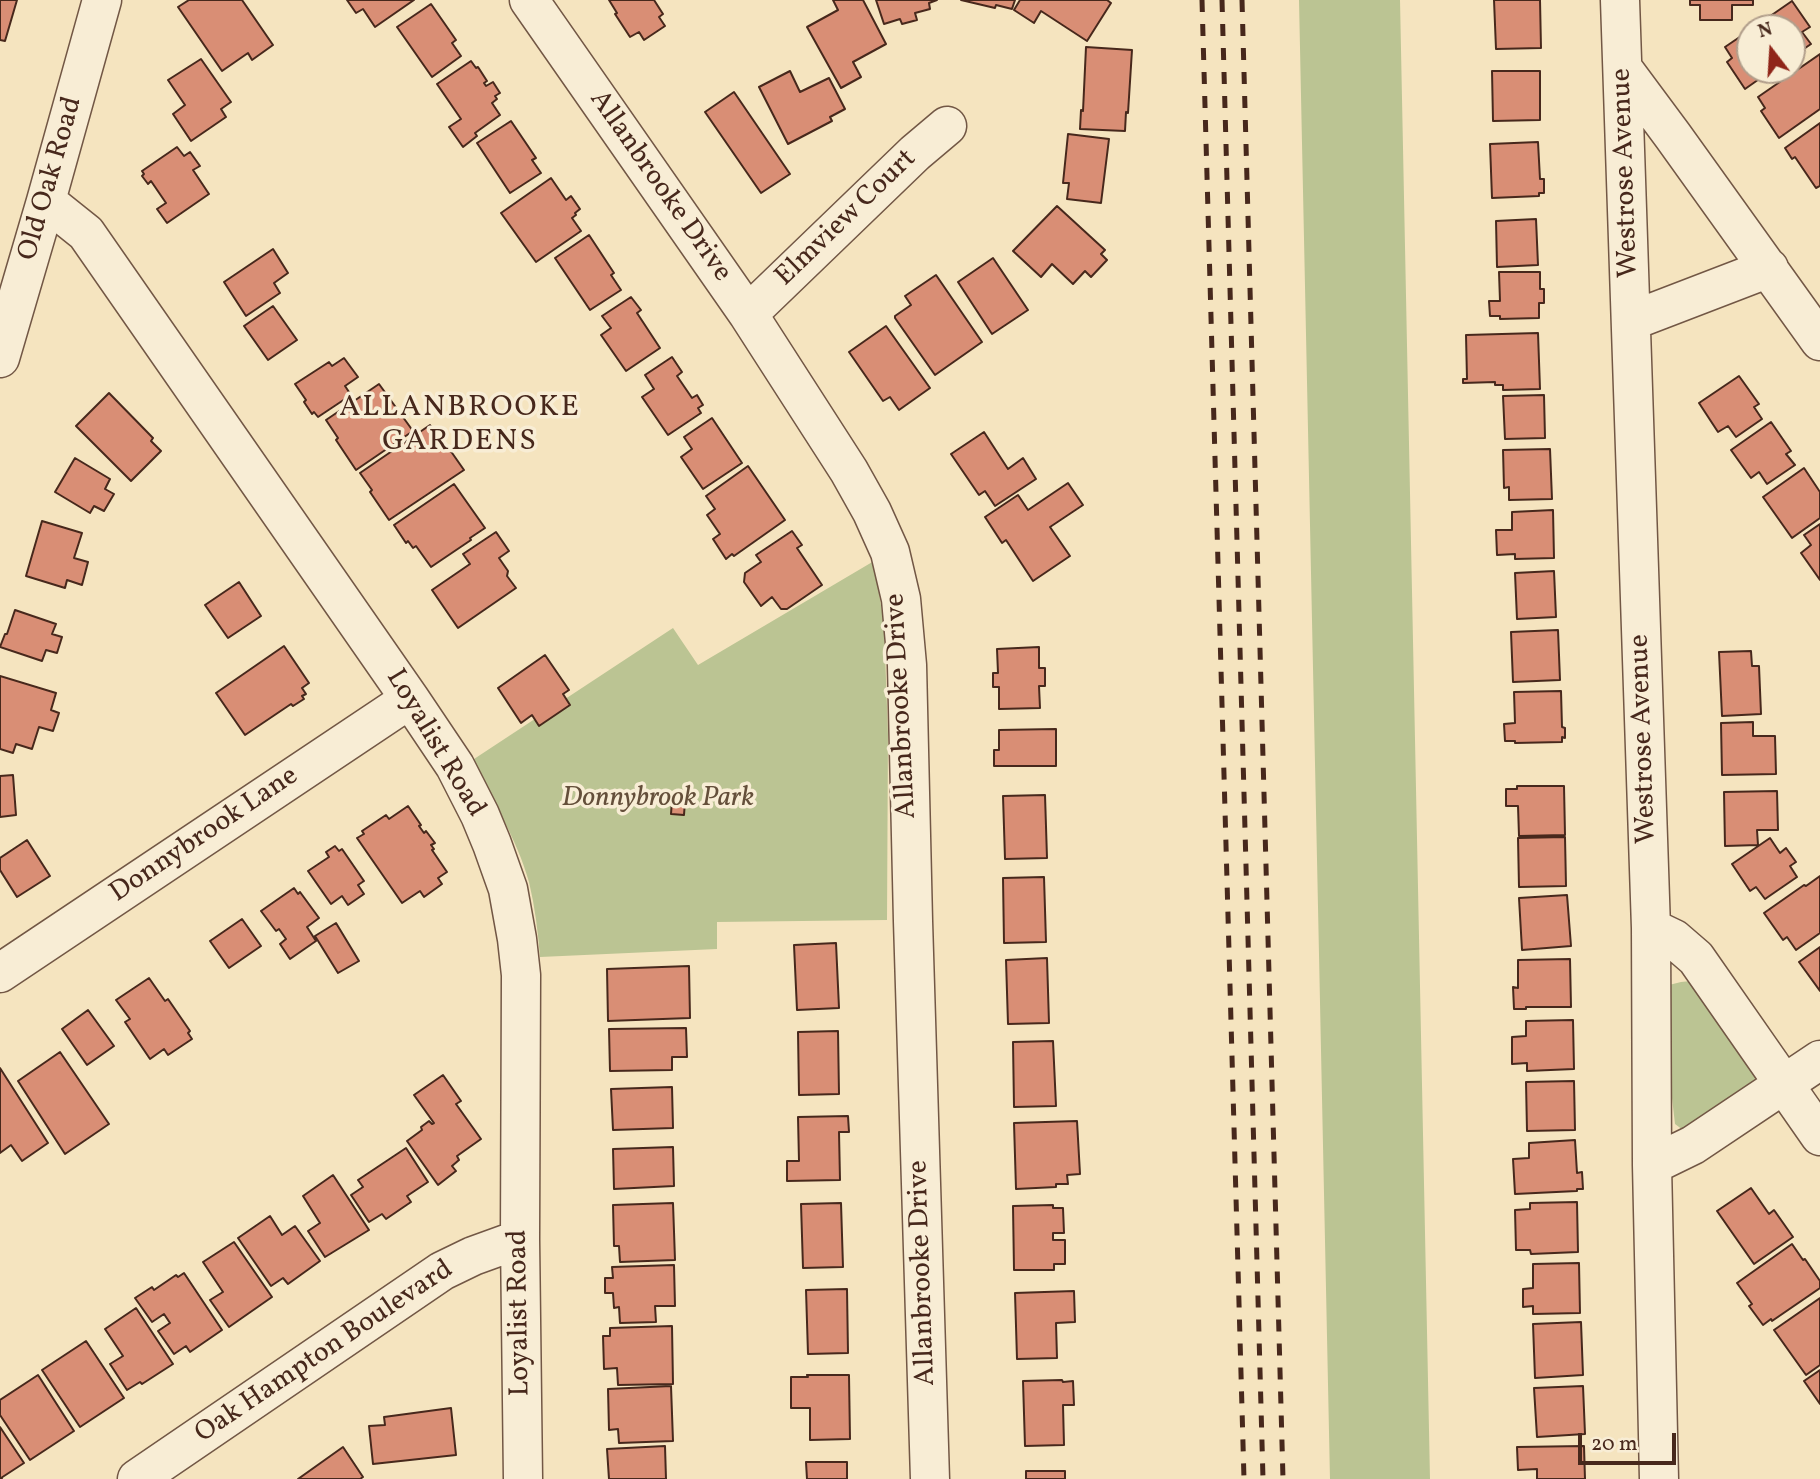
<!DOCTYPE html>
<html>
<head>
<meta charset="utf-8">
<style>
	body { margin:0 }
	#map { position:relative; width:1820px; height:1479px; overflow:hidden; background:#f5e4bf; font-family:Vollkorn,serif }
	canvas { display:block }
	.north { position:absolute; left:1736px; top:14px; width:70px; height:70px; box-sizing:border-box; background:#f8edd5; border:2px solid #b19e8b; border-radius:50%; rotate:343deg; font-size:19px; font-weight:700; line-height:28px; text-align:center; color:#47281c }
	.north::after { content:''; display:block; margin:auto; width:24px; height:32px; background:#8f2418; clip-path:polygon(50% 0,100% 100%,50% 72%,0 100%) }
	.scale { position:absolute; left:1578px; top:1433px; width:98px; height:32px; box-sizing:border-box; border:4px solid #47281c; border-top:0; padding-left:9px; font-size:21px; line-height:24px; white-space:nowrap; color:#47281c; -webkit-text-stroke:5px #f8edd5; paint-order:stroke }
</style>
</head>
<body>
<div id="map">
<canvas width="1820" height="1479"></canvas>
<div class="north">N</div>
<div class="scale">20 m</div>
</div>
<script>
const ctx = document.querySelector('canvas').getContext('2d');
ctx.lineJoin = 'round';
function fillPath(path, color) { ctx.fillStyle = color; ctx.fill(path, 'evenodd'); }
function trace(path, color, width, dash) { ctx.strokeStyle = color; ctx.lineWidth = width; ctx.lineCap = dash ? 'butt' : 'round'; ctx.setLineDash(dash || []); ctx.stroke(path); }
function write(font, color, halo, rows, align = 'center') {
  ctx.font = font + ' Vollkorn,serif'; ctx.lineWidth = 7; ctx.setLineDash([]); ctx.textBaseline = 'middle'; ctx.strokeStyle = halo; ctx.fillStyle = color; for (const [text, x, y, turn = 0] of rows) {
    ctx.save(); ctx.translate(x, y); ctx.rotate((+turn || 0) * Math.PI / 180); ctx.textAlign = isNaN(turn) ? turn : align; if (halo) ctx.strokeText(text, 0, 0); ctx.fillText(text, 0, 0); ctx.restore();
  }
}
fillPath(new Path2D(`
	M1299,0h101l30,1479h-100z
	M874,561l10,64 4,109 -1,186 -170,2v27l-177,8c-2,-25 -5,-50 -11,-75 -12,-43 -37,-83 -58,-121l202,-133 25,37z
	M1691,981l64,95 -1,18 -71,36 -8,-6 -14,-121 8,-18 12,-3z`), '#bbc493');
const building = new Path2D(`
	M0,0h17l-12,41 -5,-1z
	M189,0h53l31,45 -21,15 -4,-7 -26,18 -44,-64z
	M347,0h67l-39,27 -12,-18 -7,4z
	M609,0h45l9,14 -4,3 6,9 -21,14 -5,-8 -9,5 -15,-23 2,-1z
	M833,0h30l23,44 -33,18 8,15 -20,11 -34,-61 31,-17z
	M876,0h61l-8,3 1,6 -15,4 2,7 -15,4 -2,-5 -16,5z
	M961,0h54l-3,9 -16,-4 -1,3z
	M1020,0h87l4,3 -24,38 -46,-30 -7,12 -20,-13z
	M1494,0h46l1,48 -45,1z
	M1690,0h63v5h-21v15h-32v-15h-10z
	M1792,1l18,26 -8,5 9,12 -19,13v-29h-39z
	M431,4l25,36 -4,3 9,13 -29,21 -35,-50z
	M1750,30v40h22l-27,19 -18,-27 5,-4 -7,-11z
	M1086,47l46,3 -4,63 -2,-1 -1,19 -45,-2 1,-19 2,1z
	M1820,54v55l-41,29 -18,-27 4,-3 -7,-11z
	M201,59l30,43 -10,7 5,8 -35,24 -18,-27 12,-9 -17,-25z
	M471,61l5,7 2,-1 9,14 -3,2 2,3 7,-4 7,11 -5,3 2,3 -5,4 8,12 -25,18 2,3 -14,11 -14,-20 12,-8 -24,-35z
	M790,71l10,21 29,-14 16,31 -15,8 2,4 -44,23 -29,-57z
	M1492,71h48v49l-47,1z
	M734,92l56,82 -29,19 -56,-81z
	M511,121l25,37 -4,2 9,13 -31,20 -33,-50z
	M1820,123v63l-4,2 -21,-31 -3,2 -7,-11z
	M1068,134l41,5 -8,64 -34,-4 2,-16h-6z
	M1538,142l2,37h4v14h-5v3l-47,2 -2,-54z
	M177,147l7,9 6,-4 10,14 -7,4 16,24 -42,29 -10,-14 9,-6 -15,-22 -3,3 -6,-8 2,-2 -2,-3z
	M551,178l15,22 5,-4 9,13 -5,4 1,2 -4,3 9,13 -45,31 -35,-49z
	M1057,206l48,44 -4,4 6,6 -16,17 -6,-6 -12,13 -21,-20 -11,13 -28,-26z
	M1536,219l2,46 -41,2 -1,-46z
	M589,235l25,38 -3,2 10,15 -31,20 -35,-52z
	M273,249l15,24 -14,10 6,10 -34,23 -22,-34z
	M993,258l35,52 -36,24 -34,-52z
	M1499,272h41v17h4v14h-5v15l-39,1v-3h-10l-1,-15h11z
	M936,275l46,67 -47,33 -40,-57v-2l16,-11 -6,-9z
	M631,297l10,13 -4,3 23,35 -34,23 -25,-36 10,-7 -9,-12z
	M273,306l24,34 -29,20 -24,-34z
	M886,326l44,62 -31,22 -9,-13 -7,4 -34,-49z
	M1538,333l2,56 -37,1v-5h-8v-3l-32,1v-4h4l-1,-44z
	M672,357l10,15 -5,4 15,22 5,-3 6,10 -5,3 3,5 -33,22 -26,-38 12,-8 -9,-14z
	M344,358l14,19 -13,9 6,9 -33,22 -4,-5 -2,2 -8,-12 2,-2 -11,-16 34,-22 3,4z
	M1739,376l20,28 -5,3 8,12 -26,18 -8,-11 -10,6 -19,-29z
	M379,384l34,47 -57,39 -20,-30 2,-2 -12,-18z
	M109,393l44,45 -2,3 10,10 -30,30 -55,-55z
	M1544,395l1,43 -40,1 -2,-43z
	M712,418l30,45 -39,26 -22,-32 11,-8 -8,-12z
	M1771,422l20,29 -5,3 9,11 -28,19 -8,-12 -8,6 -20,-28z
	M430,425l11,16 2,-1 21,30 -75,50 -19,-28 2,-2 -12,-17z
	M984,432l24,37 15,-11 13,21 -41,27 -10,-15 -6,4 -28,-41z
	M1550,449l2,50 -43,1v-13l-5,1 -1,-38z
	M75,458l35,21 -5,10 9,5 -10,17 -10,-5 -4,7 -35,-21z
	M748,466l37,54 -51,36 -2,-2 -6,5 -13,-20 7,-5 -13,-19 8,-6 -9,-13z
	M1804,468l16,24v26l-28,20 -29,-41z
	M1068,483l15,22 -33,22 20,29 -37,25 -27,-41 -4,3 -17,-26 33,-22 10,15z
	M454,484l31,44 -15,10 1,2 -40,27 -15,-21 -3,2 -5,-7 -2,2 -12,-18z
	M1553,510l1,48 -39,1v-5l-18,1 -1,-25h16v-18z
	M42,521l40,12 -8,25 14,4 -6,23 -15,-5 -2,8 -39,-12z
	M1820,524v56l-19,-27 10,-8 -7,-10z
	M792,531l10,14 -5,3 25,37 -35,24h-6l-9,-12 -11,9 -17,-24 1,-9 16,-11 -5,-7z
	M496,532l13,19 -10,7 9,13 -1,5 9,12 -58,40 -26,-38 38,-26 -7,-10z
	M1554,571l2,46 -39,2 -2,-46z
	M239,582l22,34 -33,22 -23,-33z
	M15,610l41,14 -4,10 10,3 -5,16 -11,-3 -4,11 -42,-14 5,-13h2z
	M1558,630l2,50 -47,2 -2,-50z
	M284,646l25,37 -7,5 4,6 -4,2 2,3 -11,7 -2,-2 -46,31 -29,-42z
	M1039,647v21h6v18h-6l1,22 -41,1v-22h-6v-14h5l-1,-24z
	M1751,651l1,15h7l2,48 -39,2 -3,-64z
	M545,655l24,35 -6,4 7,11 -31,21 -7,-11 -11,8 -23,-35z
	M0,676l56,17 -5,17 8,3 -6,18 -14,-4 -7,22 -16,-5 -3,9 -13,-4z
	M1561,691l1,36 3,1v10l-3,-1v5l-47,1v-2h-10l-1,-17 11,-1 -1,-31z
	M1753,722v14h22l1,38 -54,1 -1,-52z
	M1056,729v37h-62v-16h5v-20z
	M13,775l3,40 -16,2v-41z
	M1517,786h47l1,49 -46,1 -1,-30h-12v-17h11z
	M1777,791l1,39h-21l1,15 -33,1 -1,-54z
	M1045,795l2,63 -42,1 -2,-63z
	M672,800l13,1 -1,14 -13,-1z
	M408,806l13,19 -2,1 5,7 2,-2 9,12 -4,2 3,4 -2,1 15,22 -9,6 4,6 -18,13 -4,-6 -18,12 -45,-65 7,-4 -2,-3 24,-16 3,4z
	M1565,837l1,49 -47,1 -1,-49z
	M1770,838l10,15 6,-5 10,14 -6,4 7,11 -32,22 -9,-12 -6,4 -18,-27z
	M27,840l23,36 -33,21 -17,-27v-12z
	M335,846l4,5 3,-2 22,32 -6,4 6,9 -16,11 -6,-9 -11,8 -23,-33 21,-14 -3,-5z
	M1820,876v57l-24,17 -9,-13 -4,3 -19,-27 40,-28 2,1z
	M1044,877l2,65 -42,1 -1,-65z
	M294,888l4,6 2,-2 19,26 -12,9 9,14 -26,18 -10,-15 6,-5 -7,-10 -3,2 -15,-20z
	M1567,895l4,51 -49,4 -3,-52z
	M242,919l19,27 -32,22 -19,-27z
	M336,923l23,38 -21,12 -23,-37z
	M836,943l3,65 -42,2 -3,-65z
	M1820,947v44l-21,-29z
	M1047,958l2,65 -41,1 -2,-64z
	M1570,959l1,48h-45v2h-12l-1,-22 5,1v-28z
	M689,966l1,52 -82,3 -1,-52z
	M149,978l16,23 3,-2 22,32 -2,2 4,6 -24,16 -4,-6 -14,10 -25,-37 5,-3 -14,-19z
	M88,1010l26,36 -27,19 -25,-36z
	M1573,1020l1,49 -47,2v-8l-15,1v-27l14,-1v-15z
	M686,1028l1,29h-15v13l-62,1 -1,-42z
	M838,1031l1,63 -40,1 -1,-63z
	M1053,1041l3,65 -42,1 -1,-65z
	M60,1052l49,72 -44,30 -47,-73z
	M0,1068l48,75 -26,18 -11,-16 -11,8z
	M443,1075l18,26 -5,3 25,35 -24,17 2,4 -7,6 4,5 -18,14 -31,-44 15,-11 -1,-3 8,-6 3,3 2,-1 -20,-28z
	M1574,1081l1,49 -48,1 -1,-49z
	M672,1087l1,41 -60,2 -2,-41z
	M848,1116l1,16h-10l1,48 -53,1v-20h12l-1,-44z
	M1077,1121l3,53 -13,1 1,9h-12v3l-40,2 -2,-66z
	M1575,1140l2,33 5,-1 1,17h-6v2l-62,3 -2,-35 16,-1v-15z
	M673,1147l1,39 -60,3 -1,-40z
	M406,1148l22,34 -21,14 4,6 -25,17 -4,-5 -13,8 -18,-27 12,-8 -5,-7z
	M333,1175l36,55 -44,27 -17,-26 12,-8 -17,-27z
	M1751,1188l18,26 5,-4 19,27 -39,27 -37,-53z
	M1577,1202l1,50 -47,2 -1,-4h-14l-1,-40 15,-1v-6z
	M673,1203l2,57 -55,2 -1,-16h-5l-1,-41z
	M841,1203l2,64 -40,1 -2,-64z
	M1053,1205v3h10l1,25h-11v7h12v24h-11v6h-40l-1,-64z
	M270,1216l12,19 13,-9 25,35 -32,23 -5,-6 -12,8 -33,-48z
	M234,1242l38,55 -43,30 -19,-27 13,-8 -20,-30z
	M1792,1244l11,16 2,-1 15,22v7l-48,33 -1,-2 -8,6 -14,-19 3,-2 -15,-21z
	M1579,1263l1,50 -47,1v-8l-10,1v-18l10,-1v-24z
	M674,1265l1,41h-20l1,16 -36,1 -1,-16 -5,1 -1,-15h-8v-15h8l-1,-11z
	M184,1273l38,57 -32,22 -4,-6 -12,8 -16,-23 12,-8 -6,-9 -12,8 -17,-24 17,-11 2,3 22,-15 2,2z
	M847,1289l1,64 -40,1 -2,-64z
	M1074,1291l1,31 -19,1 1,35 -40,1 -2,-66z
	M1820,1298v67l-14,10 -32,-45z
	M136,1308l37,56 -31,20 -2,-2 -13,8 -17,-26 13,-8 -18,-27z
	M1581,1322l2,53 -48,3 -2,-54z
	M672,1326l1,58 -55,1 -1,-17 -13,1 -1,-33h7v-8z
	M86,1341l38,57 -44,29 -38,-57z
	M1820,1370v34l-16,-23z
	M38,1375l36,56 -44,29 -30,-45v-15z
	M807,1375h42l1,64 -40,1v-32h-19v-31h17z
	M1062,1380l1,2 10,-1 1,24h-11l1,40 -39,1 -2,-65z
	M671,1386l2,55 -54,2 -1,-14 -9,1 -1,-41z
	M1583,1386l2,48 -48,3 -3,-49z
	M451,1408l5,47 -83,9 -4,-38 16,-1 -1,-8z
	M0,1427l24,36 -23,15 1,1h-2z
	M665,1446l1,33h-57l-2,-30z
	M1584,1446l1,33h-48v-10l-19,1 -1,-23z
	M343,1447l20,30 -3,2h-62z
	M806,1462h41v17h-40z
	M1026,1471h39v8h-39z`);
fillPath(building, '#d98e75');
trace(building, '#47281c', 2);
const street = new Path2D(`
	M529,0l219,314 101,157 23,41 18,40 11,47 6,66 6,256 17,558
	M1620,0l31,928 1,237 7,314
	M1624,70l49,66 147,205
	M46,201l40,32 324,466 45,67 25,49 12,29 16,45 9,50 4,36 -1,264 3,240
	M748,314l167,-161 32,-27
	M1631,321l138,-53
	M0,358l46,-157 56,-201
	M1651,928l23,11 22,19 124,178
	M0,973l410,-274
	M1652,1165l41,-20 127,-85
	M137,1479l305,-208 31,-15 47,-17`);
trace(street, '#725745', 41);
trace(street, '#f8edd5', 38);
trace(new Path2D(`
	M1202,0l42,1479
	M1222,0l41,1479
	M1242,0l41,1479`), '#47281c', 5, [12, 12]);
write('28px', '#47281c', '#f8edd5', [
	["Westrose Avenue",1627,173,-92],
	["Old Oak Road",52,179,-74],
	["Allanbrooke Drive",659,187,55],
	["Elmview Court",847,219,-44],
	["Allanbrooke Drive",903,706,-93],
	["Westrose Avenue",1645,739,-92],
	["Loyalist Road",434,744,59],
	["Donnybrook Lane",205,836,-34],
	["Allanbrooke Drive",924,1273,-92],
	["Loyalist Road",521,1313,-91],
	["Oak Hampton Boulevard",325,1353,-34]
]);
write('italic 28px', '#644f3a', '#f8edd5', [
	["Donnybrook Park",658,800]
]);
ctx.letterSpacing = '2px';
write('30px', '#47281c', '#f8edd5', [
	["ALLANBROOKE",460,409],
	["GARDENS",460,443]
]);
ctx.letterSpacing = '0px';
</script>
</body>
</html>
